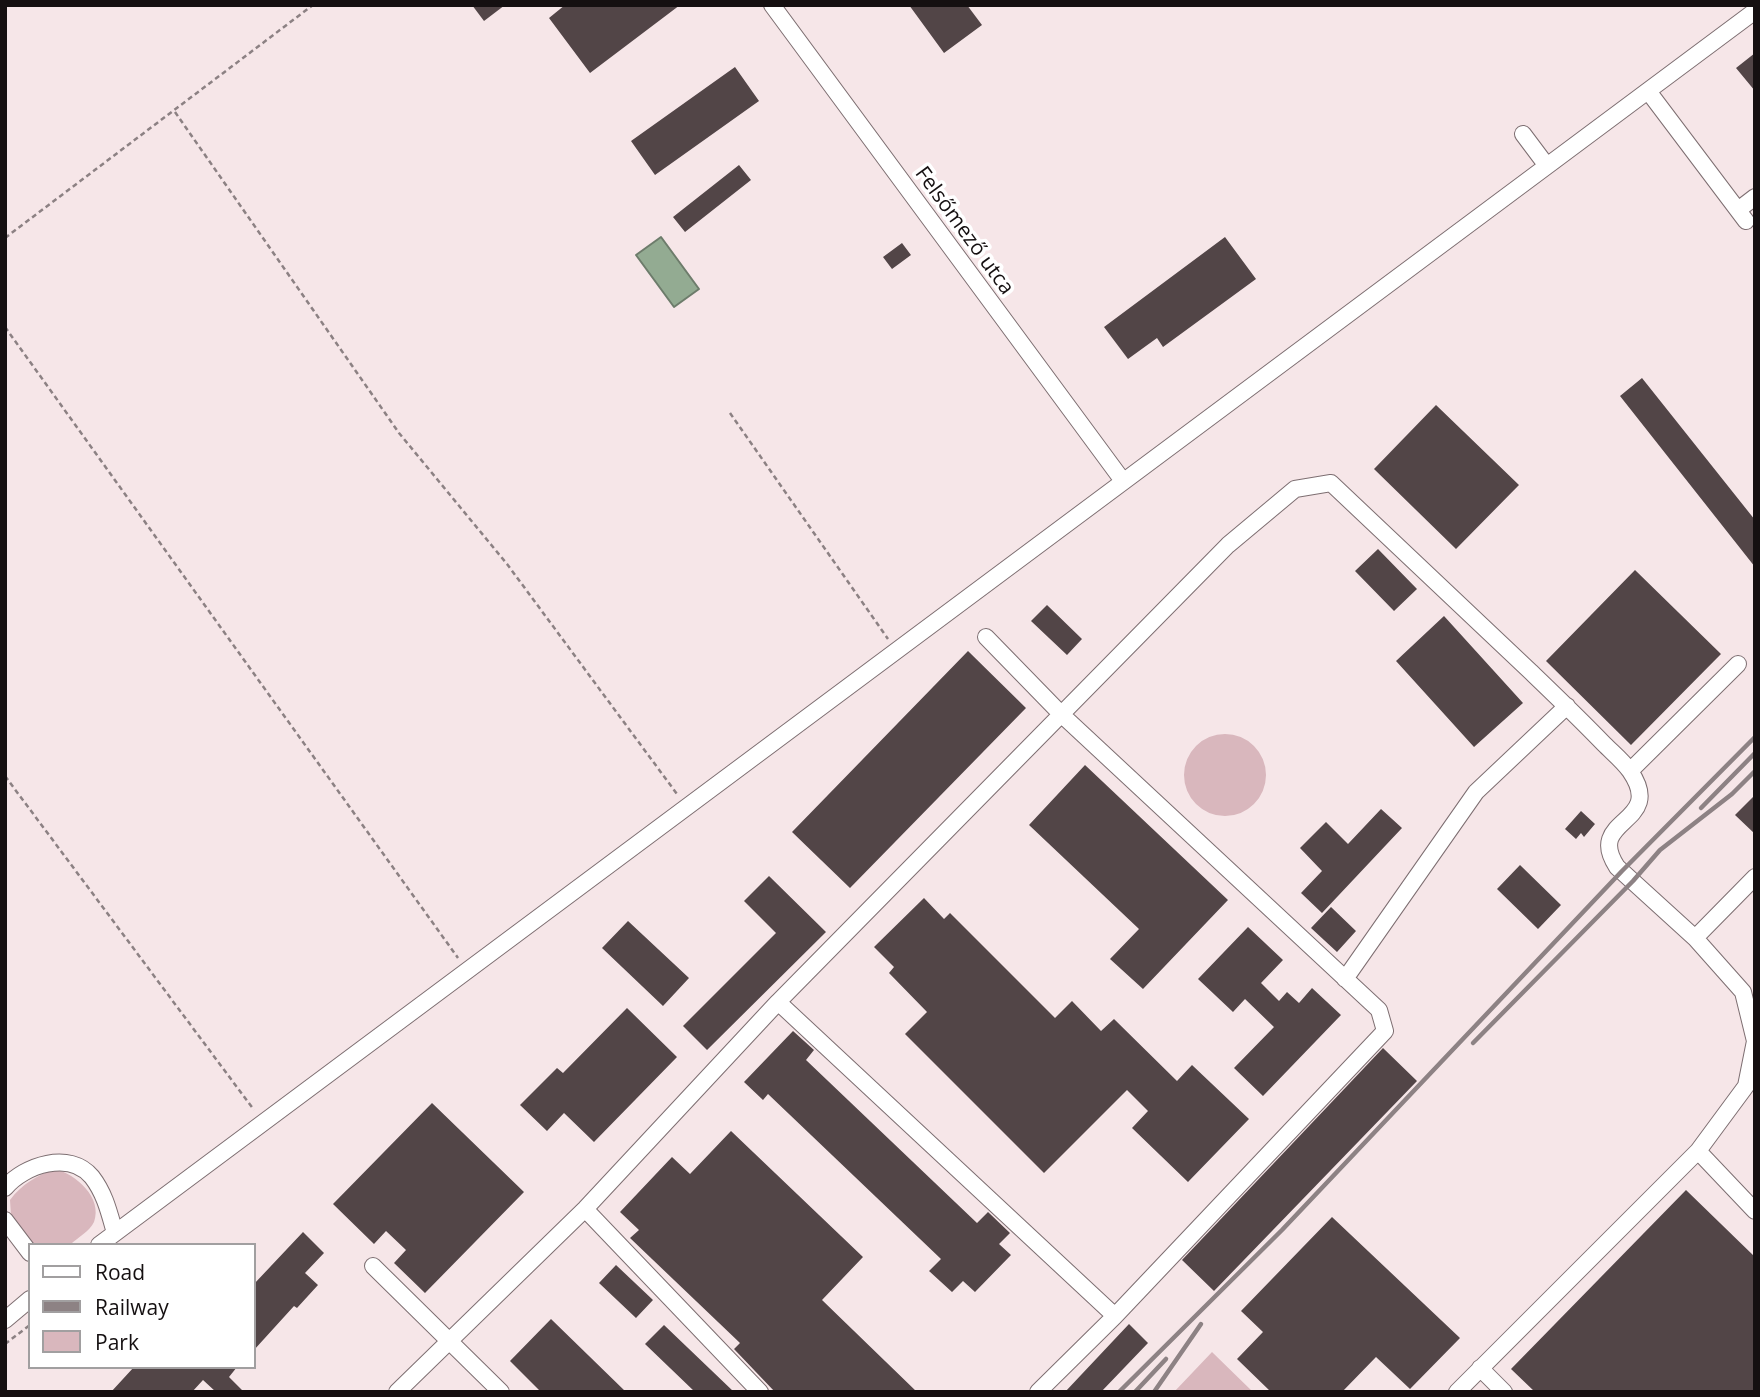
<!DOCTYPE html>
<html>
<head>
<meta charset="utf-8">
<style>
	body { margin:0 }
	#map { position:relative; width:1760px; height:1397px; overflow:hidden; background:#f6e6e8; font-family:"Open Sans",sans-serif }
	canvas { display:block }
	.frame { position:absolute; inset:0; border:7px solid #151011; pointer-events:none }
	.legend { position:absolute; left:28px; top:1243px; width:228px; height:126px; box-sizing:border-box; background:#fff; border:2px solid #a19fa0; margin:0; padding:9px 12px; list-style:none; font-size:21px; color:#151011 }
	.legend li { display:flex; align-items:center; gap:14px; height:35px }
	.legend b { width:35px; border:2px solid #a19fa0 }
</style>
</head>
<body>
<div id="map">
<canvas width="1760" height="1397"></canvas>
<div class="frame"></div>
<ul class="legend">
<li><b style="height:9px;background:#fff"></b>Road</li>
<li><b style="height:9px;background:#8d8284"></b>Railway</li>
<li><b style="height:19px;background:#d9b7bd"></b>Park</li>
</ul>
</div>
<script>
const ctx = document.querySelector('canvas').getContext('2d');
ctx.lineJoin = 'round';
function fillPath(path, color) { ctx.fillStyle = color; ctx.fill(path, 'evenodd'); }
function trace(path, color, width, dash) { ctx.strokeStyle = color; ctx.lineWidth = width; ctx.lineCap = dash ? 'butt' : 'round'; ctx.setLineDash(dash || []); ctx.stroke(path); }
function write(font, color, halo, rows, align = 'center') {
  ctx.font = font + ' "Open Sans",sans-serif'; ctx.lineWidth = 7; ctx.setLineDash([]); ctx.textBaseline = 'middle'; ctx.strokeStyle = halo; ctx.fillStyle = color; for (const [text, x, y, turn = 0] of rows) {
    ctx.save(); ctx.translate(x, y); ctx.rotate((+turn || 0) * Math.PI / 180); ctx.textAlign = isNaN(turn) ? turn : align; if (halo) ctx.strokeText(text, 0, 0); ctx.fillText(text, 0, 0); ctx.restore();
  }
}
fillPath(new Path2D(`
	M1184 775a41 41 0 1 1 82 0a41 41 0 1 1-82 0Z
	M55,1169c21,5 48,29 39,53 -4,9 -17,16 -24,23h-36l-23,-29 -1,-16c12,-16 26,-24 45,-31z
	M1212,1352l41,40h-79z`), '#d9b7bd');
const water = new Path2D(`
	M661,237l38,52 -25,18 -38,-52z`);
fillPath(water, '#93ab92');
trace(water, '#6d7c6b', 2);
fillPath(new Path2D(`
	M472,5h33l-21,16z
	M565,5h115l-90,68 -41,-55z
	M909,5h58l15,20 -38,28z
	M1755,53v38l-19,-23z
	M735,67l24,34 -104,74 -24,-34z
	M739,165l12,15 -66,52 -12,-15z
	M1225,237l31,42 -93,68 -6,-9 -29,21 -24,-32z
	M902,243l9,12 -19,14 -9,-12z
	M1642,378l113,142v47l-135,-171z
	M1436,405l83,80 -63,64 -82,-80z
	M1378,549l39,40 -23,22 -39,-40z
	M1635,570l86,84 -90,91 -85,-84z
	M1047,605l35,34 -15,16 -36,-34z
	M1444,616l79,87 -49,44 -78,-86z
	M968,651l58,57 -176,180 -58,-56z
	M1085,765l143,135 -85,89 -33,-30 29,-30 -110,-104z
	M1755,795v39l-20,-19z
	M1381,809l21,19 -80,85 -21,-20 21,-22 -22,-23 26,-26 22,22z
	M1581,811l14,13 -11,13 -3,-4 -5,6 -11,-10z
	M1520,865l41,40 -23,24 -41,-40z
	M769,876l57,56 -119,118 -24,-24 93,-93 -32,-32z
	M924,898l20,21 6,-6 105,105 17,-17 29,30 13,-12 63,62 15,-16 57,54 -61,63 -56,-54 16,-17 -21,-21 -83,83 -139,-139 22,-22 -38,-39 5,-6 -20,-20z
	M1331,907l25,24 -19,21 -26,-24z
	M628,921l61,57 -26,28 -61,-58z
	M1248,927l35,33 -22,23 18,18 8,-9 12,11 13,-15 29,27 -78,81 -29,-28 40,-41 -29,-28 -12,13 -35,-33z
	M627,1008l50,49 -83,85 -30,-29 -17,18 -27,-26 37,-37 6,5z
	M793,1031l21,19 -8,10 171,163 11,-11 22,21 -11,11 12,11 -36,37 -12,-11 -11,11 -23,-21 12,-12 -173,-165 -5,6 -19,-18z
	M1383,1048l34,33 -203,210 -32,-31z
	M432,1103l92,89 -99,101 -31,-30 12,-13 -20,-19 -12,13 -41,-40z
	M731,1131l132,126 -41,43 95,92h-142l-41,-43 6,-6 -110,-105 9,-8 -19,-18 52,-55 18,17z
	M1686,1190l69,67v135h-220l-24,-23z
	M1332,1217l128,121 -50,51 -34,-32 -34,35h-71l-34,-33 26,-27 -22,-21z
	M303,1232l21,21 -19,20 13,12 -21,23 -3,-2 -40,44v-66z
	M616,1265l37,35 -17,18 -37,-35z
	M551,1319l75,73h-85l-31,-31z
	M1129,1324l19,19 -47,49h-36z
	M664,1325l70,67h-39l-50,-48z
	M134,1367h103l-8,10 15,15h-28l-13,-12 -11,12h-81z`), '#524547');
const minor = new Path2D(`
	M772,5l351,476
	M1648,91l98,130
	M1523,134l24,32
	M1738,210l17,-13
	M986,637l75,77 318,296 6,21 -270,285 -77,76
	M1630,771l108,-107
	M1695,938l60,-61
	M1345,979l131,-187 91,-86
	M778,1002l337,314
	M1698,1151l57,60
	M5,1188c19,-23 65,-38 87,-11 13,17 17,35 23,56
	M585,1209l175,183
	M5,1220l25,33
	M99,1245l1656,-1234
	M373,1266l128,126
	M5,1320l25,-21
	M1480,1368l24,24
	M397,1392l188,-183 193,-207 450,-457 67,-56 36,-6c67,64 134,127 201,190 25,24 49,47 72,71 9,9 19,17 26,27 37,54 -46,46 -13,96l78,71 48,54 12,49 -9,45 -48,65 -241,241`);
trace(minor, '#7d6e71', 18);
trace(new Path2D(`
	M175,112l224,321 108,131 170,230
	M5,238l308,-233
	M5,327l453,631
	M730,413l158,226
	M5,776l249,334
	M5,1344l25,-19`), '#8c8183', 2.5, [5, 3.5]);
trace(minor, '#fff', 16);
trace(new Path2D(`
	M1701,808l54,-55
	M1473,1043l160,-162 27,-31 72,-56 23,-23
	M1119,1392l163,-162 340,-359 133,-134
	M1135,1392l31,-33
	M1154,1392l47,-68`), '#8d8284', 4.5);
write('21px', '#151011', '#fff', [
	["Felsőmező utca",964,231,54]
]);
</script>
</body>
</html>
